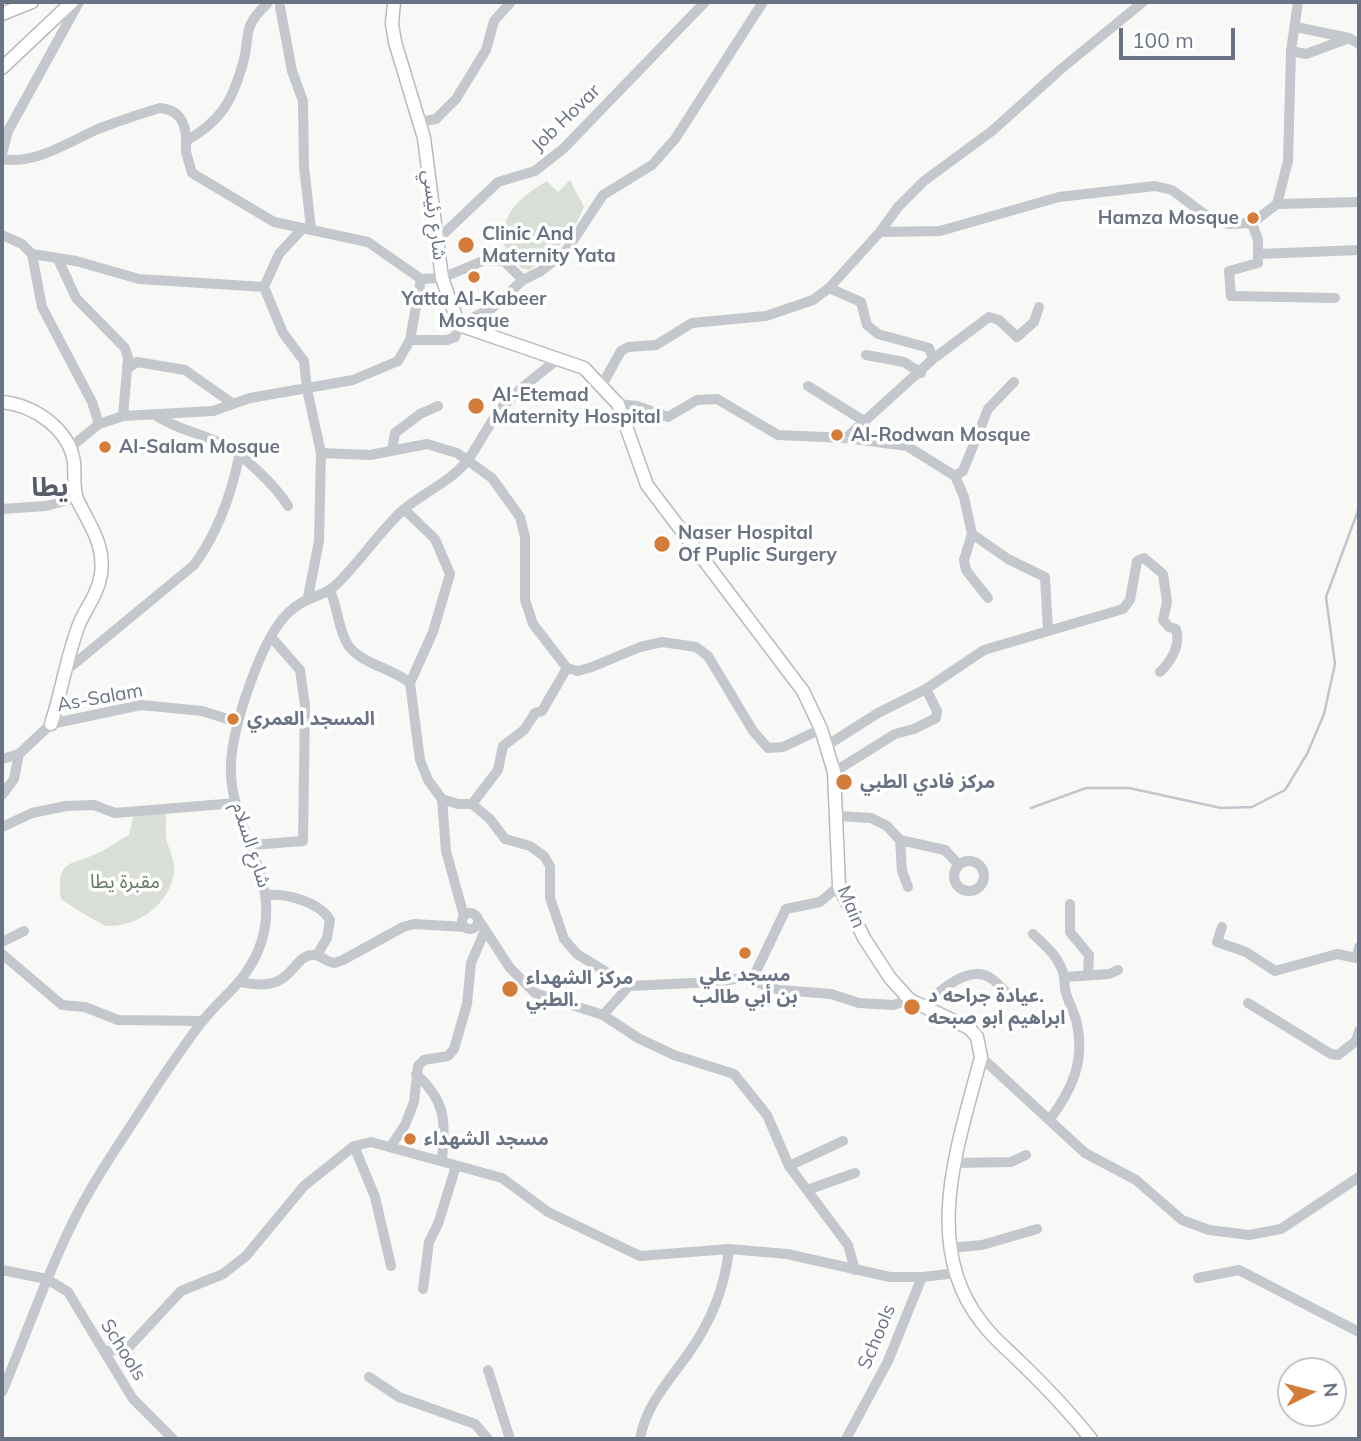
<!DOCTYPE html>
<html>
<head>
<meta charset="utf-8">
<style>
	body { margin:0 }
	#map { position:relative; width:1361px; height:1441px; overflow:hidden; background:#f8f8f6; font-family:Mulish,sans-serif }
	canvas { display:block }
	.frame { position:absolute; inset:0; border:4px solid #6a7384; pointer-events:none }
	.north { position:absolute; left:1277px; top:1357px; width:70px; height:70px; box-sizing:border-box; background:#fff; border:2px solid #c3c7ce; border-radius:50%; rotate:84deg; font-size:19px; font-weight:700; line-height:28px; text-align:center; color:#6a7384 }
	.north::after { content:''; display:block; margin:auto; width:24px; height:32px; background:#d57c39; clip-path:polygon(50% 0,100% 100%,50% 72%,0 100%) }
	.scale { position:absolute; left:1119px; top:28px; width:116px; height:32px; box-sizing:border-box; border:4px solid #6a7384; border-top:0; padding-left:9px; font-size:21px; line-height:24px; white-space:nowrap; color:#6a7384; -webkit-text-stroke:5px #fff; paint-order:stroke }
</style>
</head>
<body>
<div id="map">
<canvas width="1361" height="1441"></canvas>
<div class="frame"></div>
<div class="north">N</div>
<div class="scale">100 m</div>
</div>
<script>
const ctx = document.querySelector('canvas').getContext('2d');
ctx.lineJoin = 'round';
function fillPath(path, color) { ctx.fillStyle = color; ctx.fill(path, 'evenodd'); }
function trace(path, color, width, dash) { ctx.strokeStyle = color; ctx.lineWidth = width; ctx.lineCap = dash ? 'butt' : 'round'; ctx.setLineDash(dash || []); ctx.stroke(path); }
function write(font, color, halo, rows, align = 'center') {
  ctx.font = font + ' Mulish,"Noto Sans Arabic",sans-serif'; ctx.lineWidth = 7; ctx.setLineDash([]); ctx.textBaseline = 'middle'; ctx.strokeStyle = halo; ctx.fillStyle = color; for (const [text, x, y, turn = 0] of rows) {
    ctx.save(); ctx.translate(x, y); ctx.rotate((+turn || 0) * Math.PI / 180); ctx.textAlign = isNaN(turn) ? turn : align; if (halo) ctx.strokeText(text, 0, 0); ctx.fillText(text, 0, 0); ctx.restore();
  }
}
fillPath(new Path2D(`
	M570,180l14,27c-15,36 -26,40 -55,63l-8,-2 -20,-27c3,-31 21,-45 46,-60l11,11z
	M167,810c-1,9 -2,19 -1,27 2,13 10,23 8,37 -6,31 -36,53 -67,52 -4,0 -41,-23 -46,-27 -5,-42 9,-32 39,-47 10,-5 19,-12 29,-17l4,-18 8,-4z`), '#d9dfd7');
trace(new Path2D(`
	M1031,808l55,-20h43l92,20 31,-1 33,-17 22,-36 17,-40 11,-50 -9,-67 33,-89`), '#c0c6cc', 2.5);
const major = new Path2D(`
	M394,2l-2,22 3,18 29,96 18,140 17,47 125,43 34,36 29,81 156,206 18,38 13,43 5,114 25,52 26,40 20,22 59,28 8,9 4,20c-22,86 -61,188 1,266 10,14 25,26 37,38 26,25 50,50 72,78
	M2,14l30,-12
	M2,68l70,-66
	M2,402c32,3 67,27 72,60 1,12 -1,27 3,37 12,26 28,44 24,75 -3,19 -13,31 -21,48 -13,32 -18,69 -29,102`);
trace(major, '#b8babe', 15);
trace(new Path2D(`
	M267,4c-26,24 -16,30 -24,59 -11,39 -22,58 -57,78v11l6,21 82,49 94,20 53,37 21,-1 43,-18 19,1 19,19 18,-9 25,-20 37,-56 49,-30 23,-26 88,-137
	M280,7l12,64 11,30 1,66 7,61
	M1296,27l53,11 10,6
	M1291,51l15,3 43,-16
	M419,122l17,-3 20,-20 30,-49 8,-29 17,-19
	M2,154l6,-23 71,-129
	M2,159c34,6 66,-17 96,-30 21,-8 41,-15 62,-21 20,2 26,15 26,33
	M1277,204l82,-2
	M1252,223l6,17v23l-29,8 2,25 104,2
	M880,232l18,-25 26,-26 68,-50 69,-62 82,-67
	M2,235l20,9 10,10 10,53 50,95 7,22
	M438,239l60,-57 37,-11 29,-23 141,-146
	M32,254l44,7 63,18 125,8 15,-33 24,-26
	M1259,254l100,-4
	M58,259l18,39 49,50 3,10 -5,58
	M264,287l19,46 21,28 3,28 14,64
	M829,288l32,14 6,23 11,9 51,14 4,11 -87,79
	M410,340h37l8,-3 4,-12 33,-17 31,-28
	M866,355l38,7 17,11
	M933,359l56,-42 10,3 18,17 17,-15 5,-15
	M128,368l9,-6 48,8 47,33
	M602,385l19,-34 7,-4 28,-2 36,-22 74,-7 47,-16 16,-12 51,-56 60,-1 119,-34 96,-11 17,4 35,26 21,8 24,-1 25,-19 11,-43 3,-110 7,-49
	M808,386l56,35
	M618,404l19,2 31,11 29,-17 20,-1 61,36 68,3 61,8 48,30 9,21 8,37 -8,26 2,10 22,28
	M155,415c23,15 42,17 65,28 22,10 56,43 68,63
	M71,447l28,-23 24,-8 90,-5 37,-13 103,-18 45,-19 12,-21 11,-61
	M392,450l3,-17 25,-19 18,-8
	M955,476l8,-5 25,-62 26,-27
	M2,509l44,-3 30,-8
	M404,509l31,30 15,35 -17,58 -23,51 10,77 8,20 14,19 4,52 18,65
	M972,534l36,25 37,18 3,53
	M330,591c8,16 8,39 18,54 13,19 44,23 62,38
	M308,597l11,-56 2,-88 49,2 57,-11 30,9 35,25 28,39 5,20v63l8,24 34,44 11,3 14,-4 48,-20 22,-5 34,5 12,9 45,75 15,17 15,-1 38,-18
	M68,669l126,-104c23,-31 37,-70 45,-108
	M826,746l52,-33 48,-24 58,-39 139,-41 7,-9 7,-39 7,-3 19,16 4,28 -4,18 6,7 7,2c5,16 -5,32 -16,43
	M2,759l17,-5
	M834,772l61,-38 19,-5 22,-11 1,-7 -11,-22
	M2,795l12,-16 5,-25 32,-30 90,-19 61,6 35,11
	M442,799l16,5h14l26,-34 5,-24 21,-16 11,-17 7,-2 25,-43
	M472,804l18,15 15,20 25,7 14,10 6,10v32l14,41 13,15 52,32 85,-4 29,-4 37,12 51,4 28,9 34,2 17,-5
	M839,816l32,2 16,8 13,14 45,10 13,14
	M2,827l30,-14 34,-7 28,-1 21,8 121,-10
	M900,840l2,31 6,16
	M252,845l51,-4 2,-136 -5,-35 -28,-32
	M954 876a15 15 0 1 1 30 0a15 15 0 1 1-30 0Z
	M267,895c20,-2 52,7 63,25l-3,18 -10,17
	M1070,904v28l19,23 -1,18
	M462 921a8 8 0 1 1 16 0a8 8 0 1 1-16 0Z
	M478,919l32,49 25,25 68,22 35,23 36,17 60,19 33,41 22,51 59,79 7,25
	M1222,927l-5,15 29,10 29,19 62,-17 19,4 3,-11
	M1033,934c12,11 28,25 31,43 1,6 0,11 2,16 3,11 9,20 11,31 8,37 -5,66 -27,95
	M2,942l22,-11
	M2,954l60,51 23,2 33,13 85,1
	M1064,977l45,-3 9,-4
	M752,980l34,-71 34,-7 19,-16
	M241,982c55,13 49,-28 73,-27 7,0 12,7 20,8l9,-3 60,-33 11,-3 51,3
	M1248,1003l83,51 7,1 18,-14 3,-10
	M926,1005c14,-15 44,-42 66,-26 7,5 13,13 20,19
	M603,1015l26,-29
	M981,1057l104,96 51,27 46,40 27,10 40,5 32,-6 78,-52
	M416,1074c31,28 29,47 26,86
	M354,1146l21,51 16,69
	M391,1146l14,-21 9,-23 4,-36 6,-6 24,-4 6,-7 13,-45 4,-41 12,-28
	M954,1163l57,-1 15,-7
	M789,1166l54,-25
	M807,1190l48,-17
	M950,1248l32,-3 55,-16
	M2,1270l45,9 21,13 65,107 40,40
	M1198,1278l41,-8 120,62
	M423,1289l6,-47 9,-18 18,-58
	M105,1351l22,-2 54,-58 42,-17 23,-18 58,-70 50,-40 17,-4 131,36 46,34 92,44 89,-7 58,5 103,23h32
	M488,1370l22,69
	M369,1377l30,20 76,27 13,15
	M2,1392c24,-56 43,-114 70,-168 23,-47 54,-90 82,-134 15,-22 30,-45 47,-67 20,-26 43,-39 57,-72 30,-71 -31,-121 -27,-188 2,-38 30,-124 57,-150 17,-17 36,-16 48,-28 24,-23 42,-52 67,-75 20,-17 47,-28 64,-49 15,-20 24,-44 43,-62 14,-14 32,-27 48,-40
	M640,1439c6,-34 28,-57 48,-85 23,-32 37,-66 41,-105
	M846,1439l42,-78 34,-84 34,-4`), '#c4c7cb', 10);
trace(major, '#fff', 12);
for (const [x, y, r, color] of [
	[1253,218,7,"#d57c39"],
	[466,245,9,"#d57c39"],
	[474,277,7,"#d57c39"],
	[476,406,9,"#d57c39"],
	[837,435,7,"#d57c39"],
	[105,447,7,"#d57c39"],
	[662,544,9,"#d57c39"],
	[233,719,7,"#d57c39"],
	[844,782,9,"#d57c39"],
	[745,953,7,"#d57c39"],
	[510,989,9,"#d57c39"],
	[912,1007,9,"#d57c39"],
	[410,1139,7,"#d57c39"]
]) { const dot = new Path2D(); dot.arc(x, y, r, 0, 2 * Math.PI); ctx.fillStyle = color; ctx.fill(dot); trace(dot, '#fff', 2.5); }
write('19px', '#6a7384', '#fff', [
	["Job Hovar",566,118,-44],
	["شارع رئيسي",434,215,83],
	["As-Salam",100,698,-10],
	["شارع السلام",251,845,72],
	["Main",851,907,67],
	["Schools",877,1337,-67],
	["Schools",123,1350,58]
]);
write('bold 19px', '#6a7384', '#fff', [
	["Hamza Mosque",1239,218,"right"],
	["Clinic And",482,234],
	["Maternity Yata",482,256],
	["Yatta Al-Kabeer",474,299,"center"],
	["Mosque",474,321,"center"],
	["Al-Etemad",492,395],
	["Maternity Hospital",492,417],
	["Al-Rodwan Mosque",851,435],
	["Al-Salam Mosque",119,447],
	["Naser Hospital",678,533],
	["Of Puplic Surgery",678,555],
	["المسجد العمري",247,719],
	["مركز فادي الطبي",860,782],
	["مسجد علي",745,975,"center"],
	["بن أبي طالب",745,997,"center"],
	["مركز الشهداء",526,978],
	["الطبي.",526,1000],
	["عيادة جراحه د.",928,996],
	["ابراهيم ابو صبحه",928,1018],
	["مسجد الشهداء",424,1139]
], 'left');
write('19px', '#647764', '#fff', [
	["مقبرة يطا",125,882]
]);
write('bold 26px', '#575e6a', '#fff', [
	["يطا",50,488]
]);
</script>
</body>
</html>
